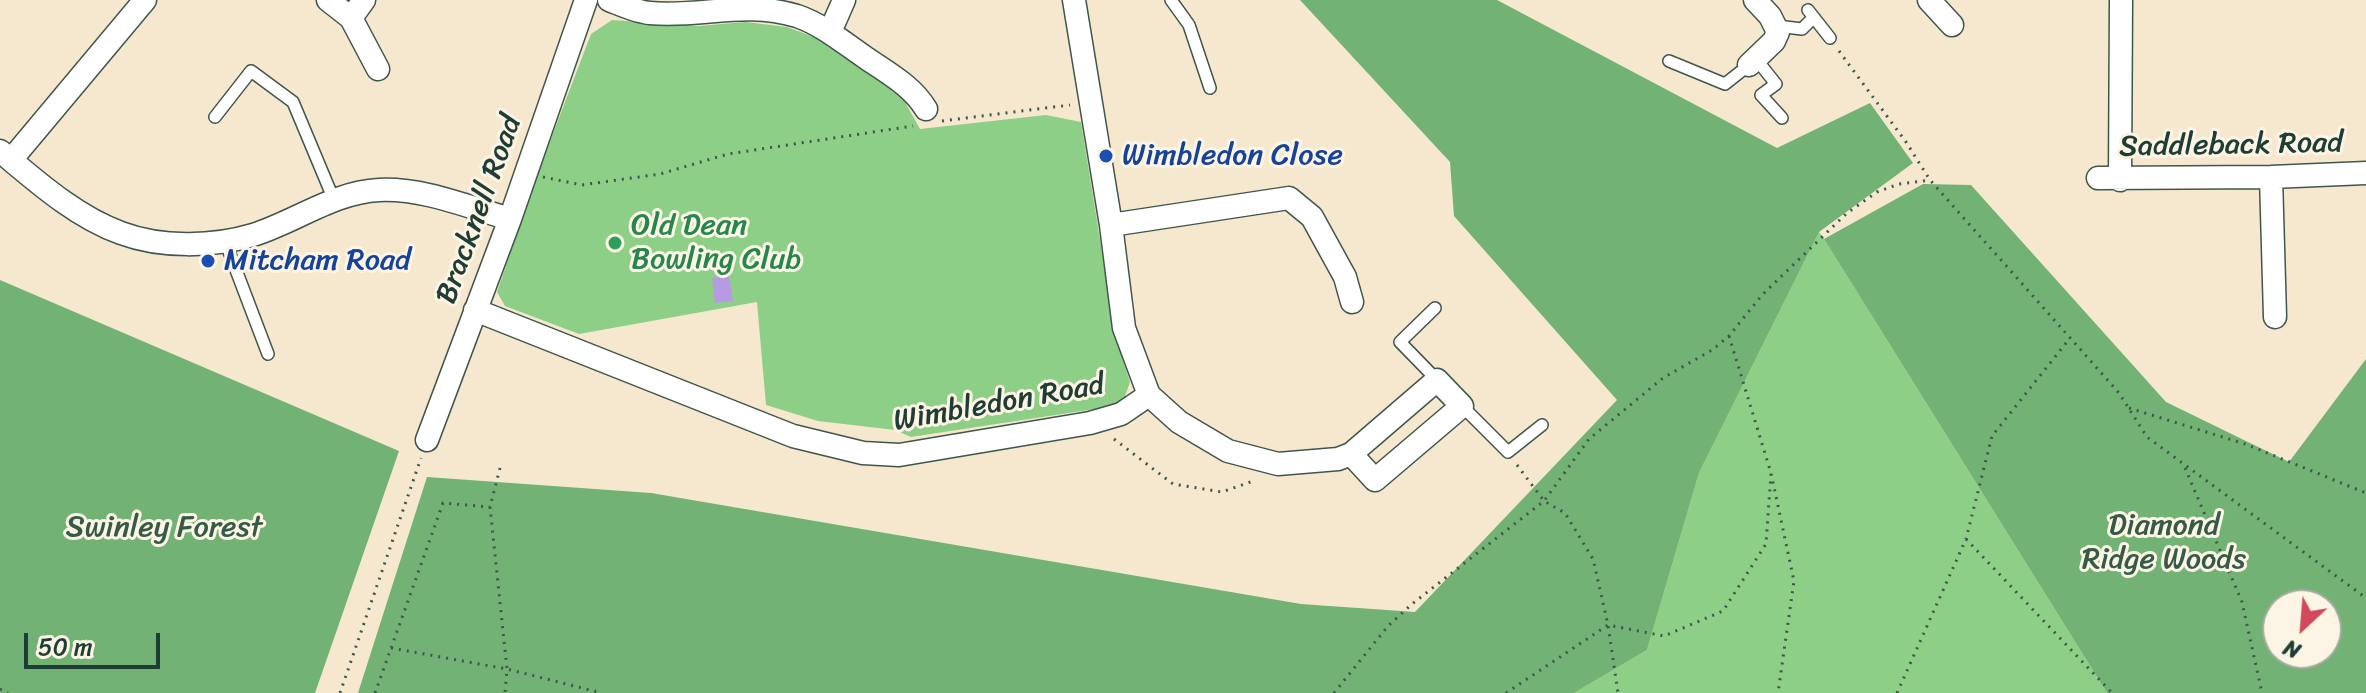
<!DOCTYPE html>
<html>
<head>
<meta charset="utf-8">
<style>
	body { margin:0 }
	#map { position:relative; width:2366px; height:693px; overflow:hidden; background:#f6e7cf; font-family:Sriracha,sans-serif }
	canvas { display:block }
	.north { position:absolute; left:2262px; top:589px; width:80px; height:80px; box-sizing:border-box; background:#fcf5e5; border:2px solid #a4ab9e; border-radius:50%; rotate:206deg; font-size:22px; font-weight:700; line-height:32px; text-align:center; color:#1f3d34 }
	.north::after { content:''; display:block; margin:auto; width:28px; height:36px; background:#d1495b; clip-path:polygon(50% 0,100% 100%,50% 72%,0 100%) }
	.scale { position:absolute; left:24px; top:633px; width:136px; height:36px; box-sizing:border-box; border:4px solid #1f3d34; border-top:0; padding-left:10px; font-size:24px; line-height:28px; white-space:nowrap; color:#1f3d34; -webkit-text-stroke:6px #fcf5e5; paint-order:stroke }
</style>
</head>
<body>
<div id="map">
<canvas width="2366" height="693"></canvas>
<div class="north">N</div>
<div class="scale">50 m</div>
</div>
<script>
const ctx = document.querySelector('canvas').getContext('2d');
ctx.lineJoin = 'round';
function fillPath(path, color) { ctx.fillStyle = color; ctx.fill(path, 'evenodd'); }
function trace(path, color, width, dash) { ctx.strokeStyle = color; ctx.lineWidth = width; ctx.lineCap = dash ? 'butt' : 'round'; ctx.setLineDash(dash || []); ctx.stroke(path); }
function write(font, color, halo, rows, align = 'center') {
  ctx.font = font + ' Sriracha,sans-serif'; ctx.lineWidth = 6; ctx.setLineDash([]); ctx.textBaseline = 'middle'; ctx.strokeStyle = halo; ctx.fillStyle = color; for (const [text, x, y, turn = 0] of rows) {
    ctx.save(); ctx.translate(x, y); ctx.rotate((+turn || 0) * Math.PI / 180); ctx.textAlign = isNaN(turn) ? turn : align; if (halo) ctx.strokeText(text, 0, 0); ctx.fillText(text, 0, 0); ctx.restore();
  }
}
fillPath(new Path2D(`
	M612,20l86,6 48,-4 41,5 27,10 51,30 40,35 15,27 126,-14 35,7 35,216 14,44 -6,17 -16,8 -197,30 -16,-7 -77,-9 -52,-16 -9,-103 -178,32 -74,-28 -8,-14 39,-114 55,-144z
	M1819,232l5,7 283,454h-533l73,-43 52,-177z`), '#8dcf87');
fillPath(new Path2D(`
	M1300,0h197l280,148 93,-45 43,60 -94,69 -120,241 -52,177 -73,43h-1216l69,-216 224,16 650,111 114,8 202,-212 -163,-184 -4,-54z
	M1923,184l48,1 195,217 123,60 77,-103v334h-259l-283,-454zM2278,605h48v48h-48z
	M0,280l399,171 -84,242h-315z`), '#72b274');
fillPath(new Path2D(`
	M729,275l4,26 -18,2 -3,-25z`), '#b69be3');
const service = new Path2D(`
	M1171,0l18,25 21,63
	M1808,10l22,28
	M1777,26l25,3 11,-11
	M1756,59l20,25 -15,11 21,23
	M1669,61l56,23 24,-19
	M215,117l36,-46 42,31 41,98
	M225,241l43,113
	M1435,308l-35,34 37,38
	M1462,406l46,46 34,-27`);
const minor = new Path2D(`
	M328,0l23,18 27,51
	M609,0c13,5 28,12 41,13 51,5 94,-13 147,3 26,9 47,27 69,42 22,15 46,28 60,51
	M1929,0l23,25
	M351,18l13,-18
	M830,32l14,-32
	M1749,65l25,-24 4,-9 -8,-16 -15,-16
	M0,151c36,30 76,66 121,82 40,15 92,14 132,2 42,-13 81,-43 126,-45 45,-2 89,17 131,29
	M11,160l134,-160
	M2271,177l4,140
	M2098,178l173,-1 95,-4
	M2120,180l1,-180
	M1111,225l178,-27 23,19 33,60 7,25
	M475,310l318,126 70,17 36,2 191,-32 31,-9 28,-19 -25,-67 -13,-103 -37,-225
	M1149,395l30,27 49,29 50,13 60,-5 13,-5 86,-74 25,26 -87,74 -24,-26
	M427,440l83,-221 76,-219`);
trace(service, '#3f564b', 14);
trace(minor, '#3f564b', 25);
trace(new Path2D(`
	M1839,51l67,91 24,38 189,213 28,44 219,161
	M942,121l128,-16
	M543,177l39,8 78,-11 68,-20 185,-28
	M1729,336l42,137 23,108 -16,112
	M2129,408l116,36 121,49
	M1114,439l59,45 49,8 34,-12
	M1517,465l27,36 21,12 28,46 15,66 10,68
	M500,468l-10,39 17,162 -2,24
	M2185,468l57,134 20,91
	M1966,539l146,154
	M391,648l116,21 95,24
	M0,689l8,4
	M340,693l81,-235
	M375,693l68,-190 47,4
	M1334,693l54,-67 24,-22 132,-103 45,-62 74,-61 49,-28 17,-14 33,-41 85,-82 30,-21 22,-8 31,-4
	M1506,693l102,-68 56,11 59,-25 43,-67 5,-71
	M1897,693l69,-154 26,-103 78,-98`), '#3f564b', 3, [2, 6]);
trace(service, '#fff', 11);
trace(minor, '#fff', 22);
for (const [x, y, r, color] of [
	[1106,156,8,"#1a4fb4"],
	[615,243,8,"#2e9e5b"],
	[208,261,8,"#1a4fb4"]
]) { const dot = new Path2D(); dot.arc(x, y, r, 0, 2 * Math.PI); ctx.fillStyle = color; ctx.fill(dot); trace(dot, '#fcf5e5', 3); }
write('30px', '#1f3d34', '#fcf5e5', [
	["Saddleback Road",2231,146,-1],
	["Bracknell Road",480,210,-70],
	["Wimbledon Road",999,404,-10]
]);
write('30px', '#164399', '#fcf5e5', [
	["Wimbledon Close",1122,156],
	["Mitcham Road",224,261]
], 'left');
write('30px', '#27864d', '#fcf5e5', [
	["Old Dean",631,226],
	["Bowling Club",631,260]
], 'left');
write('30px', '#355a45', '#fcf5e5', [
	["Diamond",2164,526],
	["Ridge Woods",2164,560],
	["Swinley Forest",164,528]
]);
</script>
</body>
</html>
